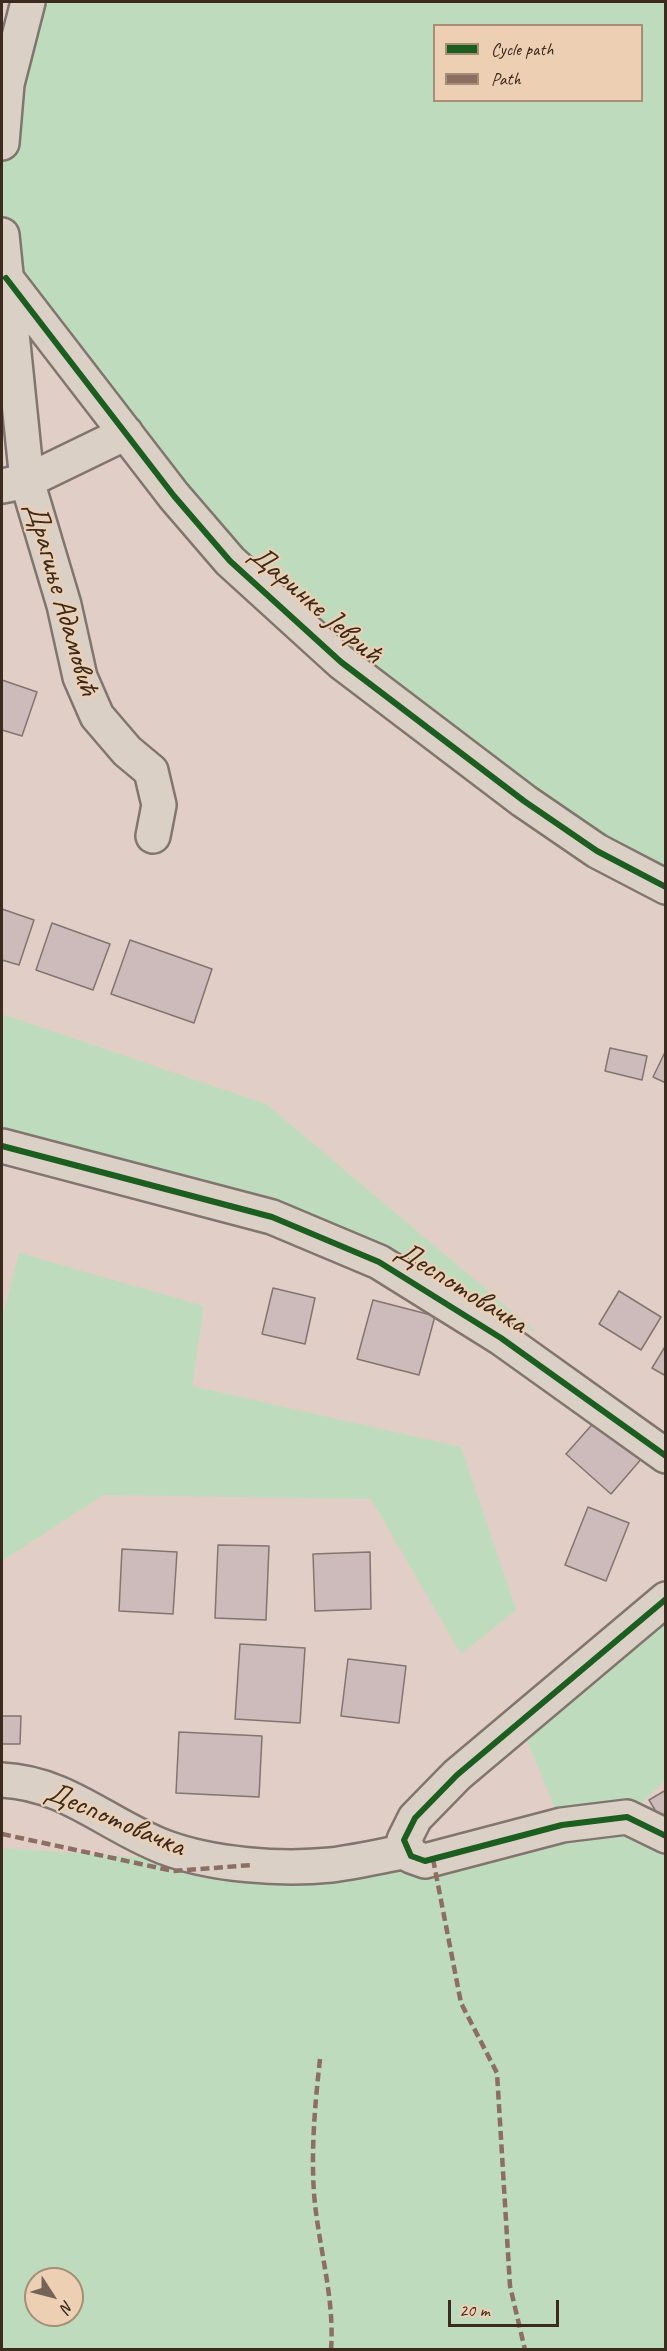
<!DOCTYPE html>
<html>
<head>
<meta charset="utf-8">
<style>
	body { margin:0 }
	#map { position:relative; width:667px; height:2351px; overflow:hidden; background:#e1cec7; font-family:Caveat,sans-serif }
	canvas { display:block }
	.frame { position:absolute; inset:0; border:3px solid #3b2a1e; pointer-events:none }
	.legend { position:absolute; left:433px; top:24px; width:210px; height:78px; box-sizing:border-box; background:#edd0b3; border:2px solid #a68e77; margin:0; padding:8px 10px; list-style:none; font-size:18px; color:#3b2a1e }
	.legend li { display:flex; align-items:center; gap:12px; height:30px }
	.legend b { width:30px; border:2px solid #a68e77 }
	.north { position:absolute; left:24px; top:2267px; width:60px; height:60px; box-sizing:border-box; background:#edd0b3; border:2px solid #a68e77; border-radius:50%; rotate:126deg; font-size:16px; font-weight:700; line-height:24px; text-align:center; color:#3b2a1e }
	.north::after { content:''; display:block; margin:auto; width:21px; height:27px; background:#756359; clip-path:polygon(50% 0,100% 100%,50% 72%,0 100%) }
	.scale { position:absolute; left:448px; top:2300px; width:111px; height:27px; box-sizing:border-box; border:3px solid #3b2a1e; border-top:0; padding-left:8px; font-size:18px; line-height:21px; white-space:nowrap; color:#3b2a1e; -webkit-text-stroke:4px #edd0b3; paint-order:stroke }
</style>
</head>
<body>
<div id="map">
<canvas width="667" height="2351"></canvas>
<div class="frame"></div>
<ul class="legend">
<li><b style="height:8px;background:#1b5e20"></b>Cycle path</li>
<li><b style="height:8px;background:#8d6e63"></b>Path</li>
</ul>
<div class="north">N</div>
<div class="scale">20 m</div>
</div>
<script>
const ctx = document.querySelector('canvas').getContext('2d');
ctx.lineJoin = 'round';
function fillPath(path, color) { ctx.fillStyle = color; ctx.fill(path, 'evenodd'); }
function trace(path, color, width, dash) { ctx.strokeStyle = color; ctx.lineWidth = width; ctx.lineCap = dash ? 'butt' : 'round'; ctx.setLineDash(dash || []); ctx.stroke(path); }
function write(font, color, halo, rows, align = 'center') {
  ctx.font = font + ' Caveat,sans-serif'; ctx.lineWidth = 4.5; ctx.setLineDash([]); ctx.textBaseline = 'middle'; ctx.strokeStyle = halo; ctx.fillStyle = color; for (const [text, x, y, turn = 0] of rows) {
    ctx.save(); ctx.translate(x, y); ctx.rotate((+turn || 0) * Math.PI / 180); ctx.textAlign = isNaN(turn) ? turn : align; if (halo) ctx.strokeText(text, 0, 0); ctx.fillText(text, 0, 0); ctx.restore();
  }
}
fillPath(new Path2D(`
	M28,2h637v885l-435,-326 -224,-283 -4,-72v-63zM434,26h208v74h-208z
	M2,1014l264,90 272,229 -309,-120 -227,-71z
	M19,1253l185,53 -12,80 269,61 55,163 -55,44 -90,-155 -268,-4 -101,66v-242z
	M665,1598v182l-38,37 38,19v513h-663v-501l250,17 310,-39 -42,-103zM36,2279h36v36h-36z`), '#bedcbd');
const building = new Path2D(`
	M2,680l35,12 -15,44 -20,-6z
	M2,909l32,11 -15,45 -17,-5z
	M52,923l58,21 -17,46 -57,-20z
	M130,940l82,29 -18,54 -83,-29z
	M610,1048l37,8 -5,24 -37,-9z
	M666,1050v33l-13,-6z
	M273,1288l42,10 -10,46 -43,-10z
	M619,1291l42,26 -20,33 -42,-26z
	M373,1300l62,16 -16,59 -62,-16z
	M666,1345v31l-14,-8z
	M598,1418l45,39 -32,37 -45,-40z
	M588,1507l41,16 -23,58 -41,-16z
	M218,1545l51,1 -3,74 -51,-2z
	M122,1549l55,3 -4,62 -54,-3z
	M370,1552l1,57 -56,2 -2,-57z
	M240,1644l65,4 -5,75 -65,-4z
	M348,1659l58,7 -7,57 -58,-7z
	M2,1716h19l-1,28h-18z
	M179,1732l83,4 -3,61 -83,-4z
	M666,1790v38l-17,-28z`);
fillPath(building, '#cdbabb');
trace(building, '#81756f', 1.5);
const minor = new Path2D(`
	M2,143l5,-59 21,-82
	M2,235l25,246 37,124 16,72 17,39 30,35 24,20 8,34 -6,31
	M6,278l168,218 56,65 111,101 183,139 73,50 69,36
	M2,486l25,-5 99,-48
	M2,1146l270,71 107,45 122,76 165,118
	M666,1599l-209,176 -42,43 -11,22 7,16 14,5 137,-36 65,-8 39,19
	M2,1780c64,3 105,45 162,67 48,18 116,23 167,18 25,-3 51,-9 76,-14`);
trace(minor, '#81756f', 38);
trace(minor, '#dbd0c6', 33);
trace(new Path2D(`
	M2,1834l171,37 79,-6
	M433,1859l28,144 36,70 13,213 15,64
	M320,2059c-5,45 -9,90 -6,134 4,53 21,104 17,157`), '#8d6e63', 4.5, [9, 4.5]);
trace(new Path2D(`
	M6,278l168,218 56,65 111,101 183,139 73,50 69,36
	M2,1146l270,71 107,45 122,76 165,118
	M666,1599l-209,176 -42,43 -11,22 7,16 14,5 137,-36 65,-8 39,19`), '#1b5e20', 6);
write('30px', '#3b2a1e', '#edd0b3', [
	["Драгиње Адамовић",61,599,74],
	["Даринке Јеврић",315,605,41],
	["Деспотовачка",461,1288,32],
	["Деспотовачка",115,1820,23]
]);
</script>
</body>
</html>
